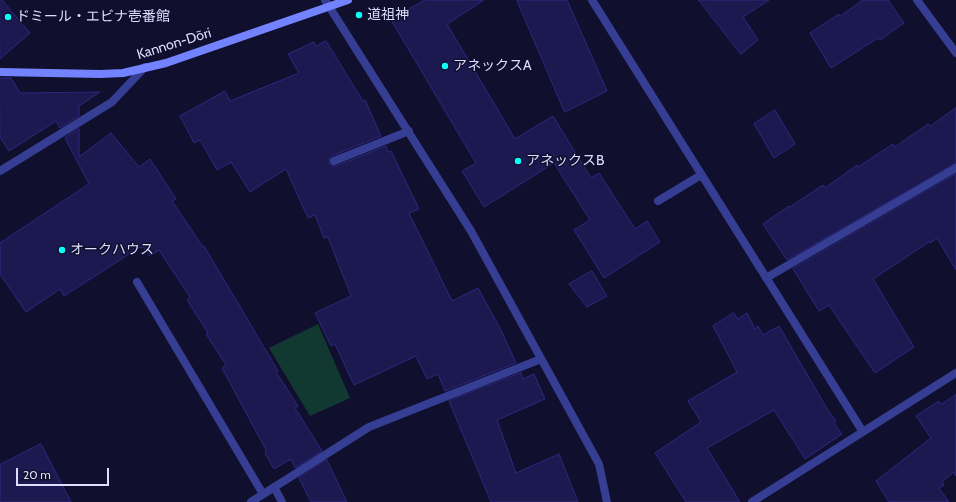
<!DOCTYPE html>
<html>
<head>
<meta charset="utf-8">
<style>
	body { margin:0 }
	#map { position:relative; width:956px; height:502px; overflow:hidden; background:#100f2e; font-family:Cabin,sans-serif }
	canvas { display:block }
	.scale { position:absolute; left:16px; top:468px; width:93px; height:18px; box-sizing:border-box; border:2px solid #dcddff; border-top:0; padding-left:5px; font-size:12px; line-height:14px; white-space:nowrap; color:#dcddff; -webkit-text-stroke:3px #100f2e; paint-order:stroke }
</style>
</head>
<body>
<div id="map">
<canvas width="956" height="502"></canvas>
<div class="scale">20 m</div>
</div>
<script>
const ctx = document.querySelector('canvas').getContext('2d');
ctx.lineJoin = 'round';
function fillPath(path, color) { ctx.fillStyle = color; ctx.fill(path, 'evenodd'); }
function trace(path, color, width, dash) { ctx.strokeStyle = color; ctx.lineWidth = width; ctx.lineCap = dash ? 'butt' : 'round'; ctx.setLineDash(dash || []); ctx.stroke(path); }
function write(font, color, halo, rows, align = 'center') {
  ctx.font = font + ' Cabin,"Noto Sans JP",sans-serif'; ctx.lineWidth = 3; ctx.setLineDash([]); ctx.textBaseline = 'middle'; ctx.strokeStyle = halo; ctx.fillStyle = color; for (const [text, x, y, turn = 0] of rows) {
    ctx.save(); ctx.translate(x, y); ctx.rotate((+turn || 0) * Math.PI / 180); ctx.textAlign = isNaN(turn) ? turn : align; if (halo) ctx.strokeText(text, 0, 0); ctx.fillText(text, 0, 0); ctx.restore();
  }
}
fillPath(new Path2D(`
	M318,324l32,74 -40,18 -41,-68z`), '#113932');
const building = new Path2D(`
	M0,0h2l28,33 -30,26z
	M425,0h59l-37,24 68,115 38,-23 38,62 8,-5 36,56 12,-8 13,21 -56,36 -30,-48 16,-10 -36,-57 -70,44 -22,-36 14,-8 -85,-143z
	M517,0h50l40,91 -42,21z
	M699,0h70l-26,17 15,23 -17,14z
	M863,0h25l16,23 -24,17 -2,-2 -47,30 -21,-35 29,-19 1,2z
	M326,41l37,60 2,-1 16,36 -49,20 -3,4v3l4,3h3l50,-20 2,6 3,-1 28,58 -10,4 43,88 26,-13 23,42 15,33 -71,28 -7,-17 -11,5 -11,-23 -62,29 -19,-41 -4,2 -16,-33 36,-17 -23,-59 -4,1 -9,-23 -7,3 -22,-49 -36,23 -19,-30 -14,8 -17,-30 -6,3 -14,-27 45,-25 5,10 69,-28 -11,-19 26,-12 2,4z
	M0,78h11l9,15 80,-1 -21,14v10l-19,12 -4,-7 -47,30 -9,-14z
	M956,108v55l-169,97 -24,-36 26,-18 1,1 33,-22 2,3 32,-23 1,2 35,-23 2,3 33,-23 2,2z
	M775,110l20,34 -21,14 -20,-34z
	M79,129v28l32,-24 28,34 11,-8 26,40 -4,2 31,46 1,-1 74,125 -2,1 22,34 -3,2 27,43 -27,17 -4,-9 -17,10 -9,-16 1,-3 -44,-82 4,-3 -20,-31 2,-1 -21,-33 3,-3 -31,-47 -9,6 -7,-9 -2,1 -1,-1 -76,49 -4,-7 -34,23 -26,-38v-31l89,-59 -24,-46z
	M956,174v96l-19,-32 -7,5 -1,-1 -56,37 41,68 -39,26 -46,-68 -10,6 -26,-42z
	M592,271l15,25 -20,11 -18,-23z
	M734,313l4,6 9,-6 8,16 3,-3 5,9 16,-9 50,86 7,9 -2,2 8,11 -37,25 -31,-49 -67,38 33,54h-54l-31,-49 46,-31 -13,-21 49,-29 -24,-46z
	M521,373l2,6 11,-5 11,25 -48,21 19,53 43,-19 19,48h-87l-42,-101z
	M956,395v81l-2,-4 -12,10 2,3 -5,3 10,14h-60l-13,-21 55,-43 -15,-22 23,-15 2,3z
	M41,444l30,58h-71v-37z
	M327,460l20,42h-36l-12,-24z`);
fillPath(building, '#1c1951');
trace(building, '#2e2880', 1);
trace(new Path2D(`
	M334,161l75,-30
	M658,201l43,-26
	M137,282l126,212
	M274,487l8,15`), '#353e92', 8);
trace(new Path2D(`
	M325,0l146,231 128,233 8,38
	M592,0l271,432
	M917,0l39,53
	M0,171l112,-69 33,-35
	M766,278l190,-110
	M251,502l118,-75 172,-68
	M752,502l204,-129`), '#353e92', 8);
trace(new Path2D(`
	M0,72l100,2 23,-1 43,-10 182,-63`), '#7383ff', 8);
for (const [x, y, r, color] of [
	[359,15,4,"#08fff5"],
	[8,17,4,"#08fff5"],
	[445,66,4,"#08fff5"],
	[518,161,4,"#08fff5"],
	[62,250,4,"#08fff5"]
]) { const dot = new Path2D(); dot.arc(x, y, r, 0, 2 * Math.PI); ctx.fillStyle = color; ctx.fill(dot); trace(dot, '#100f2e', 1.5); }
write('14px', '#dcddff', '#100f2e', [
	["道祖神",367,15],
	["ドミール・エビナ壱番館",16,17],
	["アネックスA",453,66],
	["アネックスB",526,161],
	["オークハウス",70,250]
], 'left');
write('14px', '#dcddff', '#100f2e', [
	["Kannon-Dōri",174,44,-17]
]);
</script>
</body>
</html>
